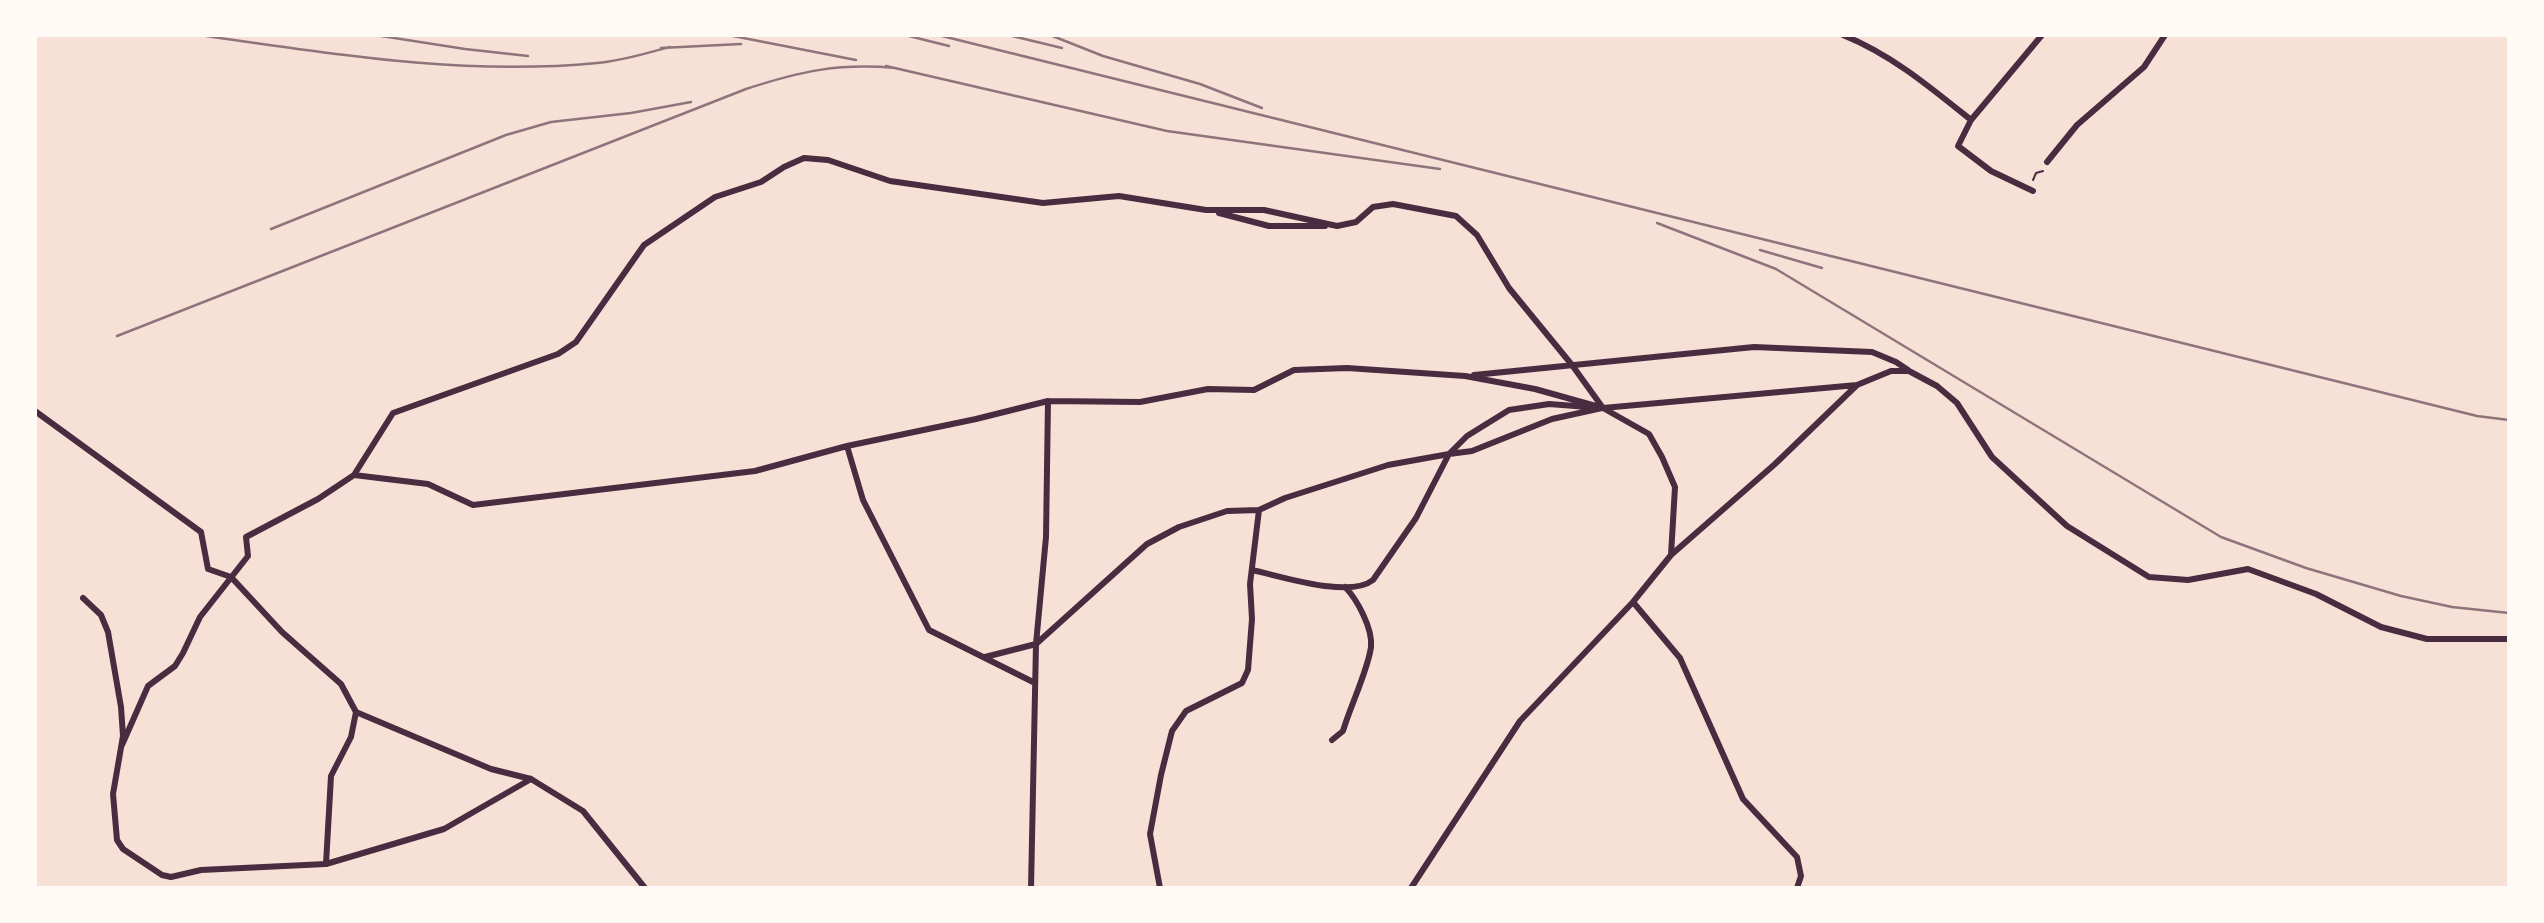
<!DOCTYPE html>
<html>
<head>
<meta charset="utf-8">
<style>
	body { margin:0 }
	#map { position:relative; width:2544px; height:923px; overflow:hidden; background:#f7e1d7; font-family:"Sofia Sans Condensed",sans-serif }
	canvas { display:block }
	.frame { position:absolute; inset:0; border:37px solid #fffaf5; pointer-events:none }
</style>
</head>
<body>
<div id="map">
<canvas width="2544" height="923"></canvas>
<div class="frame"></div>
</div>
<script>
const ctx = document.querySelector('canvas').getContext('2d');
ctx.lineJoin = 'round';
function trace(path, color, width, dash) { ctx.strokeStyle = color; ctx.lineWidth = width; ctx.lineCap = dash ? 'butt' : 'round'; ctx.setLineDash(dash || []); ctx.stroke(path); }
trace(new Path2D(`
	M2033,180l3,-7 7,-2`), '#4a2c40', 2);
trace(new Path2D(`
	M1843,35c49,20 87,52 128,85
	M2047,162l30,-37 67,-58 21,-32
	M2033,191l-42,-20 -33,-25 13,-26 71,-85
	M1219,213l50,13h56
	M1474,375l280,-28 118,5 24,10 12,8
	M35,411l166,121 7,37 23,8 51,55 59,52 15,28 135,57 40,10 52,32 62,77
	M847,446l16,54 66,130 106,53
	M354,475l39,-62 165,-59 18,-12 68,-97 71,-48 46,-15 23,-15 20,-9 24,2 62,21 153,22 76,-7 87,14h58l73,16 19,-4 17,-15 20,-3 63,12 21,19 32,53 63,77 31,43 46,26 13,23 13,30 -4,68
	M1252,570c29,6 97,29 121,10l43,-62 33,-64 23,-3 80,-32 50,-11
	M83,598l18,17 7,17 13,75 2,29 -10,58 4,46 6,9 39,26 9,2 30,-7 125,-6 118,-35 87,-50
	M1633,602l47,56 63,141 54,58 4,19 -4,12
	M985,657l51,-13 111,-100 32,-17 48,-16 32,-1 26,-12 103,-33 61,-11 18,-18 42,-26 40,-6 39,3
	M1332,740l11,-9c7,-24 25,-61 28,-84 2,-18 -14,-48 -26,-60
	M122,745l26,-59 27,-20 8,-13 17,-36 48,-61 -2,-19 72,-38 36,-24 74,9 45,21 282,-34 92,-25 129,-27 72,-18 92,1 68,-13 46,1 40,-20 53,-2 118,8 70,13 68,19 254,-23
	M326,864l5,-88 20,-39 5,-25
	M1031,888l5,-244 10,-107 2,-136
	M1160,888l-10,-54 11,-59 11,-44 14,-20 56,-28 6,-13 4,-51 -2,-35 9,-74
	M1411,888l109,-167 113,-119 38,-47 104,-91 82,-79 34,-14h18l28,15 20,17 35,54 75,69 82,51 39,3 60,-11 68,25 65,33 46,12h82`), '#4a2c40', 6);
trace(new Path2D(`
	M199,35c132,19 265,41 398,28 25,-2 49,-10 73,-16
	M375,35l90,14 63,7
	M728,35l128,25
	M905,35l44,11
	M938,35l1539,381 32,4
	M1008,35l54,13
	M1050,35l53,21 97,28 62,24
	M661,48l80,-4
	M886,66l281,65 273,38
	M1657,223l119,46 445,268 85,31 95,28 51,11 57,6
	M271,229l235,-94 45,-13 80,-9 60,-11
	M1760,250l62,18
	M117,336l629,-247c55,-18 92,-26 150,-21`), '#8f747c', 2.5);
</script>
</body>
</html>
